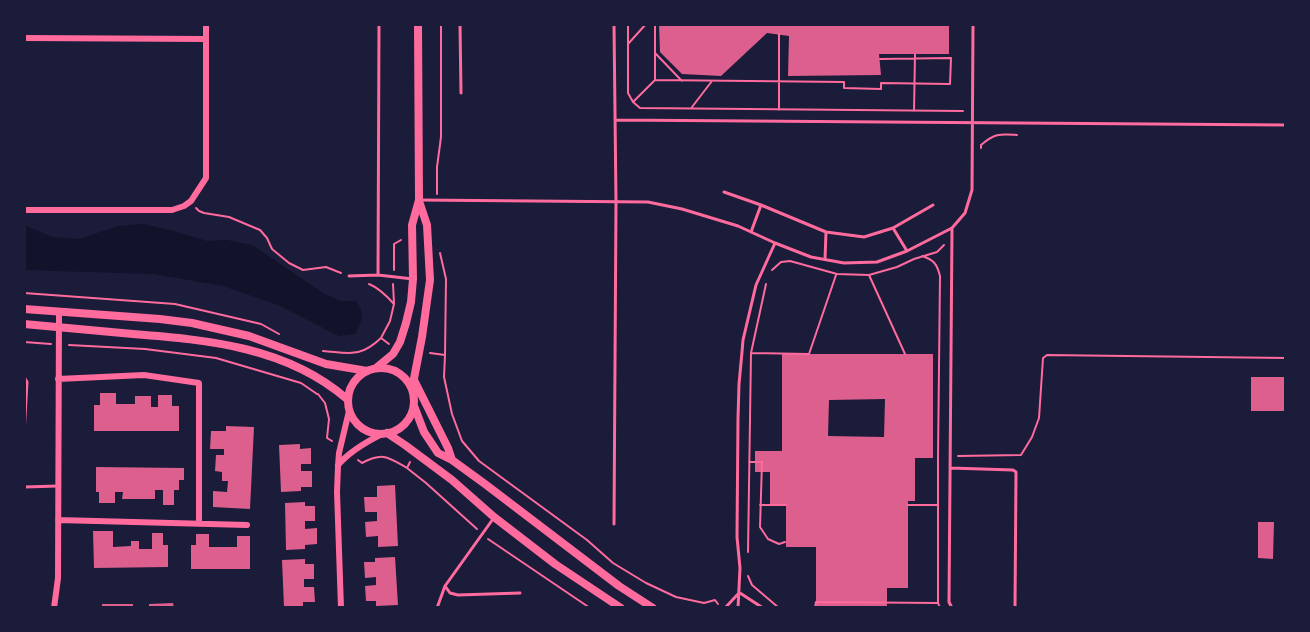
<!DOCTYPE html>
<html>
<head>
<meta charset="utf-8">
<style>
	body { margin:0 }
	#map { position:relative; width:1310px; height:632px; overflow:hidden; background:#1b1b3a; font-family:"Asap Condensed",sans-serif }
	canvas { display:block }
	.frame { position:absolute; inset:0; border:26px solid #1b1b3a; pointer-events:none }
</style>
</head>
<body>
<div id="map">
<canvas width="1310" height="632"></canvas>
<div class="frame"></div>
</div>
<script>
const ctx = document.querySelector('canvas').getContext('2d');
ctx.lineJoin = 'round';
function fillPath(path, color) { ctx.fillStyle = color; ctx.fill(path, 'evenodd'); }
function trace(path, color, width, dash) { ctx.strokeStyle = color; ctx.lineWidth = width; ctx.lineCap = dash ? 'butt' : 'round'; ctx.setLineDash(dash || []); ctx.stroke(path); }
fillPath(new Path2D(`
	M143,224l34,8 30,9 20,-1 25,5 71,48 17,8h16c10,13 6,19 -1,33l-16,2 -61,-31 -55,-19 -69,-12 -130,-4v-45l28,12 27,2 39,-13z`), '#12122b');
fillPath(new Path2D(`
	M659,24h290v30h-70l2,21 -93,1 1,-40 -22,-3 -46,43 -39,-2 -22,-22z
	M782,354h151v104h-18v43h-7v87h-21v20h-71v-61h-30v-42h-16v-33h-15v-21h27zM885,399l-1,38 -56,-1 1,-36z
	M1251,377h34l1,34h-35z
	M100,393h16v11h19v-8h16v11h7v-12h14v11h7v25h-85v-26h6z
	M226,426l28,1 -4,82 -37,-2v-16l14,1 1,-11h-6v-9l-7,-1 1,-16h8v-6h-14l1,-18h15z
	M300,444v5l11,-1v16h-10v7h11v16h-11v4l-20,1 -2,-47z
	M96,467l88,1v12h-5v10h-5v15h-11v-15h-8v9h-33l1,-7h-8v11h-16v-11h-3z
	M395,485l3,61 -20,1v-11l-12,1 -1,-15 12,-1v-9h-12l-1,-15h13v-11z
	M305,502v4h10v15h-10v8l12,-1v16l-12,1v4l-19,1 -1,-47z
	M1258,522h16l-1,37 -15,-1z
	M93,531h20v16l18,-1v-5h8v8h13v-16h11v12h5v22l-74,1z
	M196,534h13v13h28v-11h13v33h-59v-24h5z
	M395,557l3,48 -22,1v-5h-10l-1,-15 11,-1v-8l-11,1 -1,-16h11v-4z
	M305,559v5h9v15h-10v8h10l1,15h-12v5h-19l-2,-47z
	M173,603l1,5h-25v-4z
	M102,604h31v4h-31z`), '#dd5f8e');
trace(new Path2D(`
	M628,24v69l5,9 7,6 323,3
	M655,24v56
	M628,44l18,-20
	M655,53l27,28
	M633,102l22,-22 189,2v6l37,1v-6l69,1 1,-26 -71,1
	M692,107l20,-26
	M779,110v-76
	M914,111l1,-57
	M981,148v-3c14,-12 19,-11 36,-10
	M437,194v-27l4,-30v-113
	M196,208l3,3 5,2 25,4 31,13 7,8 5,11 17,14 14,7 23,-3 15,6
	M440,253l6,26 -1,76
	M922,256c12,4 15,8 18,20l-2,181v146
	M394,270v-26l7,-4
	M772,270l9,-8 9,-1 47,13 32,1 28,-8 17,-8 23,-7 7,-7
	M869,275l36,79
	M369,284c10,4 17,11 25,20l-4,17 -9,17 8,6
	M393,284l1,19
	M24,293l151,11 86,20 18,10
	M24,342l27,2
	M69,345l76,4 71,9 85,25 16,11
	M323,351c27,2 37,7 58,-13
	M430,353l15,2 -1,22 8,37 10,27 17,20 108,79 26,23 33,20 30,14 28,6 11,-3 3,4
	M751,353l58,1 27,-79
	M318,394l7,9 4,16 -2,19 5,3
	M958,456l63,-1 11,-18 7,-19 4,-60 4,-3 239,3
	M358,460l4,3c21,-11 26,-6 45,5l3,-6
	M749,462h13l-2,65 8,12 11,5 6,-2
	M407,468l19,15 51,46
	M760,505h26
	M908,505h30
	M488,539l102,69
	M748,552l3,-199 15,-69
	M748,576l4,9 27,23
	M815,608l1,-6 122,1 2,5`), '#ff6b9d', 2);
trace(new Path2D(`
	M460,24l1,69
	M614,24l2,178 -2,322
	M615,120l671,5
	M724,192l37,13 65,27 38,5 29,-9 40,-23
	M419,200l229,2 34,7 56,17 37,17 36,14 33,6 33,-1 30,-11 45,-23 13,-15 7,-23 1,-166
	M893,228l14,23
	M952,229l-3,373 3,6
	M751,232l10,-27
	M825,259l1,-27
	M378,275l1,-251
	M349,276l29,-1 35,4
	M24,377l3,5 -3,52
	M950,468l63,2 3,2 -1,136
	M24,487l34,-1
	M493,519l-48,67 5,7 8,2 62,-2
	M740,593l23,15
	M437,608l8,-22
	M725,608l13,-14
	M738,608l2,-40 -3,-31 1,-119 1,-34 3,-32 1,-12 13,-55 19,-42`), '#ff6b9d', 3);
trace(new Path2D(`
	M24,38l181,1
	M24,210h148l12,-4 7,-5 15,-23v-154
	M58,379l86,-4 55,8v140
	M338,465c12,-14 28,-23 44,-31
	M58,520l189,5
	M54,608l4,-30 1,-266
	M341,608l-4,-116 1,-26 1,-13 10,-42`), '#ff6b9d', 6);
trace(new Path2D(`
	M24,309l136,10 32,4 57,13 77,28 41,7
	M24,324c36,3 73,7 109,10 76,6 154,13 214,65
	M348 401a33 33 0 1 1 66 0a33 33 0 1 1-66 0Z
	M376,368l17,-14 7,-12 6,-19 5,-21 2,-23 -1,-54 7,-25 -1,-176
	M414,380l34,68 4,12
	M412,389l10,-52 8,-57 -3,-55 -8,-24
	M414,406l10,26 14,21 14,7 33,24 134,102 34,22
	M387,433l18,12 47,35 42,37 61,47 66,44`), '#ff6b9d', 8);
</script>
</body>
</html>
